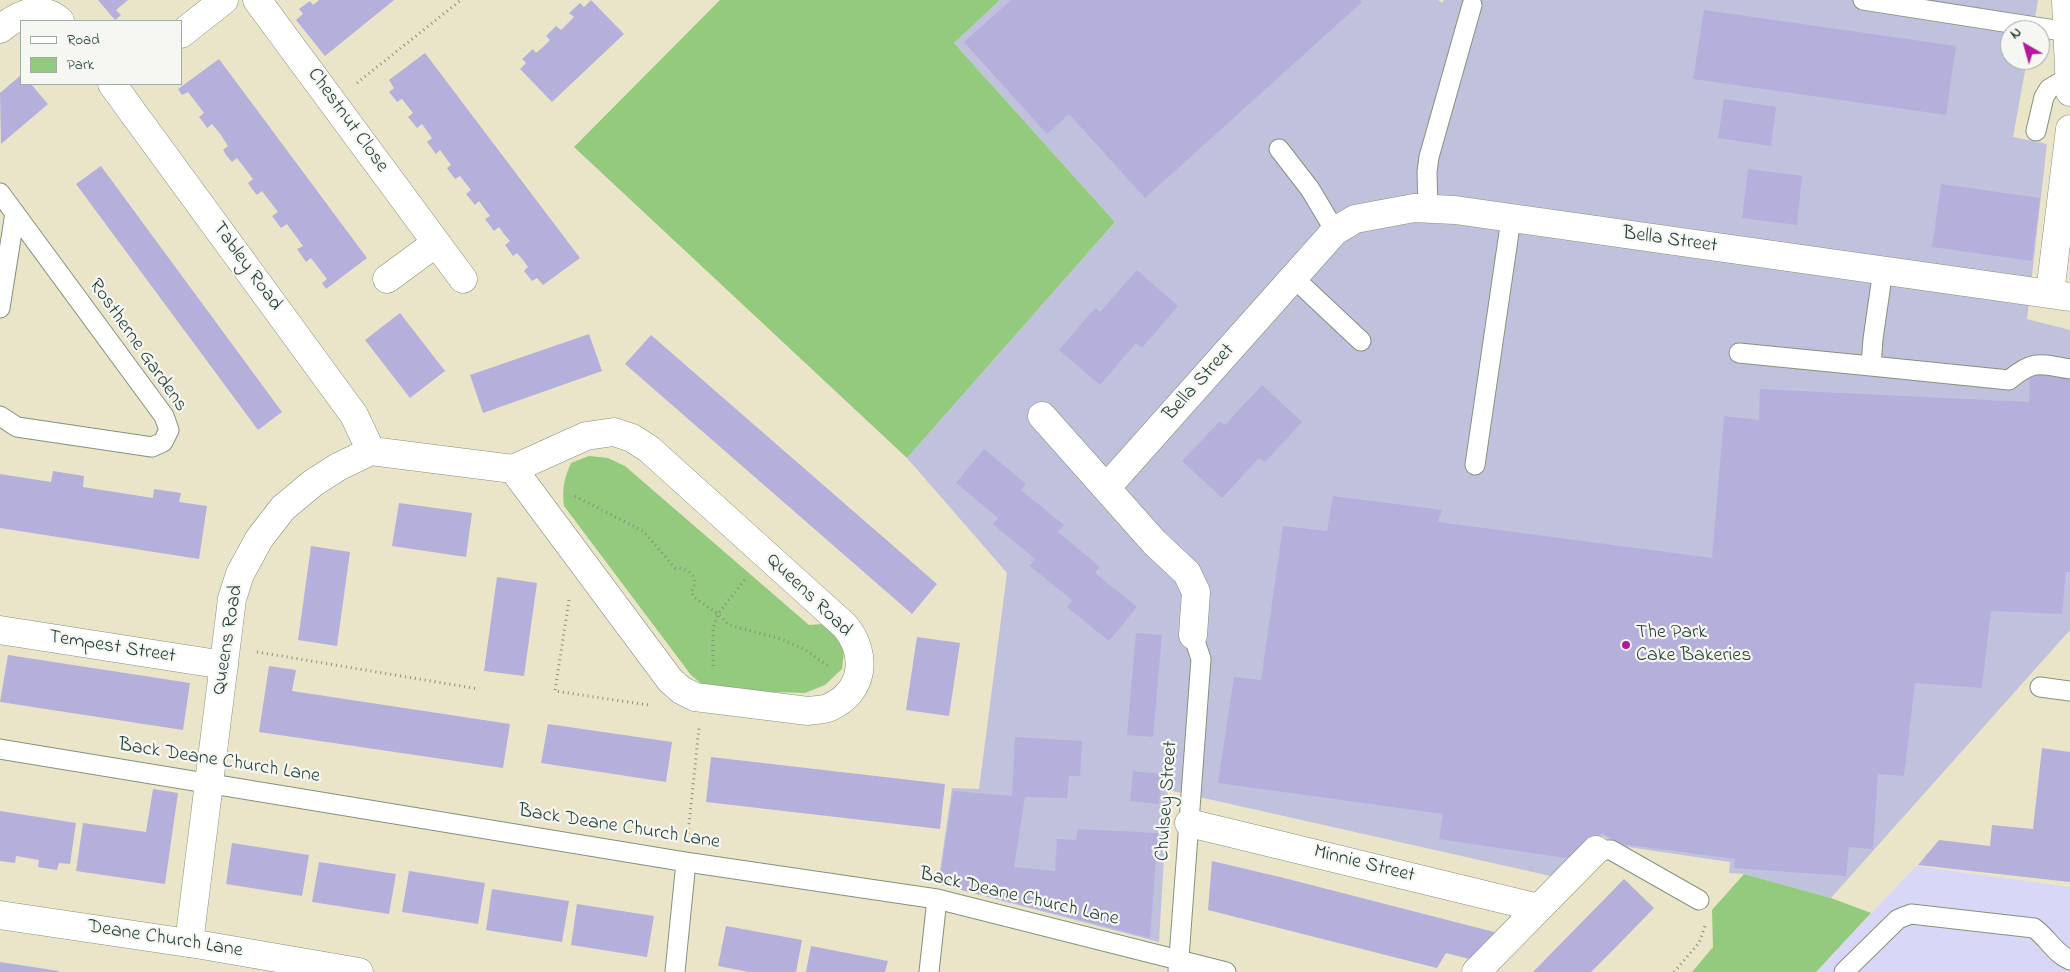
<!DOCTYPE html>
<html>
<head>
<meta charset="utf-8">
<style>
	body { margin:0 }
	#map { position:relative; width:2070px; height:972px; overflow:hidden; background:#eae5c8; font-family:"Indie Flower",sans-serif }
	canvas { display:block }
	.legend { position:absolute; left:20px; top:20px; width:162px; height:65px; box-sizing:border-box; background:#f6f6f2; border:1px solid #a0aca6; margin:0; padding:6px 9px; list-style:none; font-size:15px; color:#1f3d34 }
	.legend li { display:flex; align-items:center; gap:10px; height:25px }
	.legend b { width:25px; border:1px solid #a0aca6 }
	.north { position:absolute; left:2000px; top:20px; width:50px; height:50px; box-sizing:border-box; background:#f6f6f2; border:1px solid #a0aca6; border-radius:50%; rotate:322deg; font-size:14px; font-weight:700; line-height:20px; text-align:center; color:#1f3d34 }
	.north::after { content:''; display:block; margin:auto; width:18px; height:22px; background:#b5179e; clip-path:polygon(50% 0,100% 100%,50% 72%,0 100%) }
</style>
</head>
<body>
<div id="map">
<canvas width="2070" height="972"></canvas>
<ul class="legend">
<li><b style="height:6px;background:#fff"></b>Road</li>
<li><b style="height:14px;background:#93ca7d"></b>Park</li>
</ul>
<div class="north">N</div>
</div>
<script>
const ctx = document.querySelector('canvas').getContext('2d');
ctx.lineJoin = 'round';
function fillPath(path, color) { ctx.fillStyle = color; ctx.fill(path, 'evenodd'); }
function trace(path, color, width, dash) { ctx.strokeStyle = color; ctx.lineWidth = width; ctx.lineCap = dash ? 'butt' : 'round'; ctx.setLineDash(dash || []); ctx.stroke(path); }
function write(font, color, halo, rows, align = 'center') {
  ctx.font = font + ' "Indie Flower",sans-serif'; ctx.lineWidth = 4.5; ctx.setLineDash([]); ctx.textBaseline = 'middle'; ctx.strokeStyle = halo; ctx.fillStyle = color; for (const [text, x, y, turn = 0] of rows) {
    ctx.save(); ctx.translate(x, y); ctx.rotate((+turn || 0) * Math.PI / 180); ctx.textAlign = isNaN(turn) ? turn : align; if (halo) ctx.strokeText(text, 0, 0); ctx.fillText(text, 0, 0); ctx.restore();
  }
}
fillPath(new Path2D(`
	M1916,866l154,21v85h-254z`), '#d9d7f8');
fillPath(new Path2D(`
	M1000,0h438l4,3 2,-3h594l-5,30h-23v30h17l-14,77 34,7 -20,175 43,11v300l-239,268 -87,-24 -15,-1 1,-11 -109,-16 -19,-10 -47,41 -387,-87 -9,152 -221,-58 14,-96 27,1 28,-216 -100,-115 208,-236 -161,-179z`), '#c0c2dd');
fillPath(new Path2D(`
	M720,0h280l-46,43 161,179 -208,236 -333,-311z
	M589,456l19,2 17,8 184,159 13,-1 17,10 5,17 -2,18 -17,16 -20,8 -88,-3 -14,-5 -12,-10 -127,-169c-2,-17 0,-28 7,-43z
	M1744,874l87,24 40,15 -55,59h-124l21,-25 -1,-37z`), '#93ca7d');
fillPath(new Path2D(`
	M98,0h30l-12,10 5,5 -6,5z
	M319,0h75l-69,56 -29,-36 7,-6 -4,-5 11,-8 3,4z
	M591,0l33,34 -72,68 -32,-33 6,-6 -4,-4 11,-10 3,4 8,-7 6,-6 -4,-4 10,-10 5,4 13,-13 -5,-4 11,-10 4,4z
	M1011,0h349l2,2 -217,196 -76,-84 -22,20 -83,-92z
	M1704,10l252,36 -10,69 -253,-36z
	M425,53l155,205 -37,27 -6,-7 -5,3 -8,-10 4,-4 -5,-7 -6,-7 -4,3 -8,-11 5,-4 -6,-7 -5,-7 -5,4 -9,-12 5,-3 -6,-8 -5,-7 -4,4 -9,-11 5,-4 -11,-14 -5,3 -8,-11 4,-3 -11,-15 -4,4 -9,-12 5,-4 -10,-14 -5,4 -9,-11 5,-4 -11,-14 -5,3 -8,-10 5,-4 -5,-8z
	M219,59l148,199 -41,31 -4,-6 5,-4 -16,-21 -5,4 -9,-13 6,-3 -16,-22 -6,4 -9,-12 6,-4 -16,-21 -5,4 -5,-6 -4,-6 5,-4 -16,-21 -5,4 -5,-6 -4,-6 5,-4 -7,-11 -9,-11 -5,4 -4,-6 -4,-5 5,-4 -16,-21 -6,3 -4,-6z
	M21,75v9h10l17,20 -47,40 -1,-51z
	M1724,99l52,8 -5,39 -53,-8z
	M101,166l181,246 -24,18 -182,-246z
	M1748,169l54,7 -5,49 -55,-7z
	M1941,184l99,14 -8,63 -100,-14z
	M1137,270l41,36 -36,42 -6,-5 -36,42 -41,-35 36,-42 5,4z
	M400,313l45,58 -35,27 -45,-58z
	M589,334l13,37 -119,42 -13,-38z
	M651,335l286,249 -25,30 -287,-250z
	M2030,374l40,3v195h-4l-4,42 -71,-3 -9,77 -67,-5 -11,93 -26,-2 -5,75 -24,-2 -3,29 -112,-8 1,-9 -114,-15 -19,-11 -30,26 -133,-20 4,-25 -225,-31 16,-106 27,3 22,-154 44,5 6,-35 109,14 -4,12 274,36 12,-142 35,4 1,-31 269,13z
	M1262,385l40,37 -37,40 -6,-4 -37,40 -40,-37 38,-40 5,4z
	M984,449l42,35 -5,6 43,35 -6,7 42,35 -5,6 42,34 -28,34 -42,-34 5,-7 -42,-34 5,-7 -42,-35 5,-6 -42,-35z
	M53,471l31,5 -1,11 70,11 1,-9 27,4 -2,9 28,4 -8,53 -199,-31v-54l51,8z
	M399,503l73,10 -6,44 -74,-11z
	M311,546l39,6 -13,94 -39,-6z
	M497,577l40,6 -13,93 -40,-5z
	M1136,633l26,2 -9,102 -26,-2z
	M917,637l43,6 -11,73 -43,-6z
	M8,655l182,28 -7,47 -183,-28z
	M269,666l27,4 -4,21 218,33 -7,44 -244,-36z
	M548,724l124,18 -6,40 -125,-19z
	M1015,737l67,4 -2,35h-11l-2,22 -42,-1 -11,70 41,4 2,-32 19,1 2,-11 80,4 -8,105 -211,-54 14,-93 59,5z
	M2042,748l28,4v130l-152,-17 21,-25 51,6 2,-21 41,4z
	M711,757l234,27 -5,45 -234,-27z
	M1133,771l29,3 -3,30 -29,-3z
	M153,789l25,4 -13,91 -89,-13 7,-48 63,9z
	M0,811l76,12 -6,41 -11,-1 -2,7 -19,-3 1,-7 -23,-4 -1,7 -15,-2z
	M232,843l77,12 -7,41 -76,-12z
	M1212,861l72,17 214,55 -25,27 -27,-7 -9,15 -229,-58z
	M319,862l77,12 -7,40 -77,-12z
	M409,871l76,12 -7,41 -76,-12z
	M1624,879l30,29 -36,37 -27,27h-58z
	M492,889l77,12 -7,41 -76,-12z
	M577,904l77,12 -7,41 -76,-12z
	M726,926l76,14 -6,32h-47l-31,-6z
	M811,946l77,15 -3,11h-79z
	M0,962l59,9 -1,1h-58z`), '#b5afdc');
const service = new Path2D(`
	M1863,0l205,32
	M2036,131l8,-34 5,-8 20,-12
	M1279,149l31,40 25,42
	M0,193l164,223 5,14 -6,12 -11,5 -135,-20 -17,-11
	M1428,209l-1,-37 2,-15 43,-152
	M1883,270l-10,69 -2,27 138,14c25,-21 31,-16 61,-11
	M1294,278l67,63
	M0,308l15,-95
	M1739,353l132,13
	M1475,465l36,-246
	M2040,687l30,4
	M0,749l686,113 251,37 289,73
	M1596,850h15l88,50
	M1178,971l23,-312 -8,-24
	M675,972l11,-110
	M929,972l8,-73
	M1844,972l54,-53 13,-5 123,14c13,9 21,26 36,32`);
const minor = new Path2D(`
	M257,0l206,279
	M2066,0l4,92
	M0,29c18,-14 39,-26 60,-8
	M181,34l43,-34
	M112,84l242,331 17,36
	M387,279l49,-36
	M2050,293l20,-164
	M1042,416l112,126 33,31 9,19 -3,43
	M1107,487l228,-256 20,-12 59,-11 41,2 615,87
	M0,630l224,35
	M1189,823l350,85
	M189,943l43,-344 8,-25 19,-35 24,-31 30,-25 25,-16 33,-16 142,18 73,-33 28,-4 18,6 17,11 196,177c23,28 20,66 -17,82 -6,2 -14,2 -20,3l-113,-14 -14,-7 -11,-10 -157,-211
	M1476,972l120,-122`);
const tertiary = new Path2D(`
	M0,915l202,30 157,27`);
trace(service, '#84917e', 21);
trace(minor, '#84917e', 29);
trace(tertiary, '#84917e', 29);
trace(new Path2D(`
	M357,83l104,-83
	M575,496l68,35 32,37c15,0 25,10 16,24l4,6 23,16 11,11 52,14 23,10 24,17
	M569,600l-14,91 93,14
	M257,652l222,37
	M713,666v-37l5,-15 28,-36
	M688,834l11,-106
	M1674,972l25,-29 6,-17`), '#84917e', 3, [1, 4]);
trace(service, '#fff', 19);
trace(minor, '#fff', 28);
trace(tertiary, '#fff', 28);
for (const [x, y, r, color] of [
	[1626,645,5,"#b5179e"]
]) { const dot = new Path2D(); dot.arc(x, y, r, 0, 2 * Math.PI); ctx.fillStyle = color; ctx.fill(dot); trace(dot, '#f6f6f2', 2); }
write('20px', '#1f3d34', '#f6f6f2', [
	["Chestnut Close",347,121,54],
	["Bella Street",1670,241,8],
	["Tabley Road",246,267,54],
	["Rostherne Gardens",137,346,55],
	["Bella Street",1200,383,-48],
	["Queens Road",808,596,44],
	["Queens Road",229,640,-81],
	["Tempest Street",112,648,9],
	["Back Deane Church Lane",219,762,9],
	["Chulsey Street",1168,801,-86],
	["Back Deane Church Lane",619,828,9],
	["Minnie Street",1364,865,14],
	["Back Deane Church Lane",1019,898,13],
	["Deane Church Lane",165,940,9]
]);
write('20px', '#1f3d34', '#f6f6f2', [
	["The Park",1636,634],
	["Cake Bakeries",1636,657]
], 'left');
</script>
</body>
</html>
